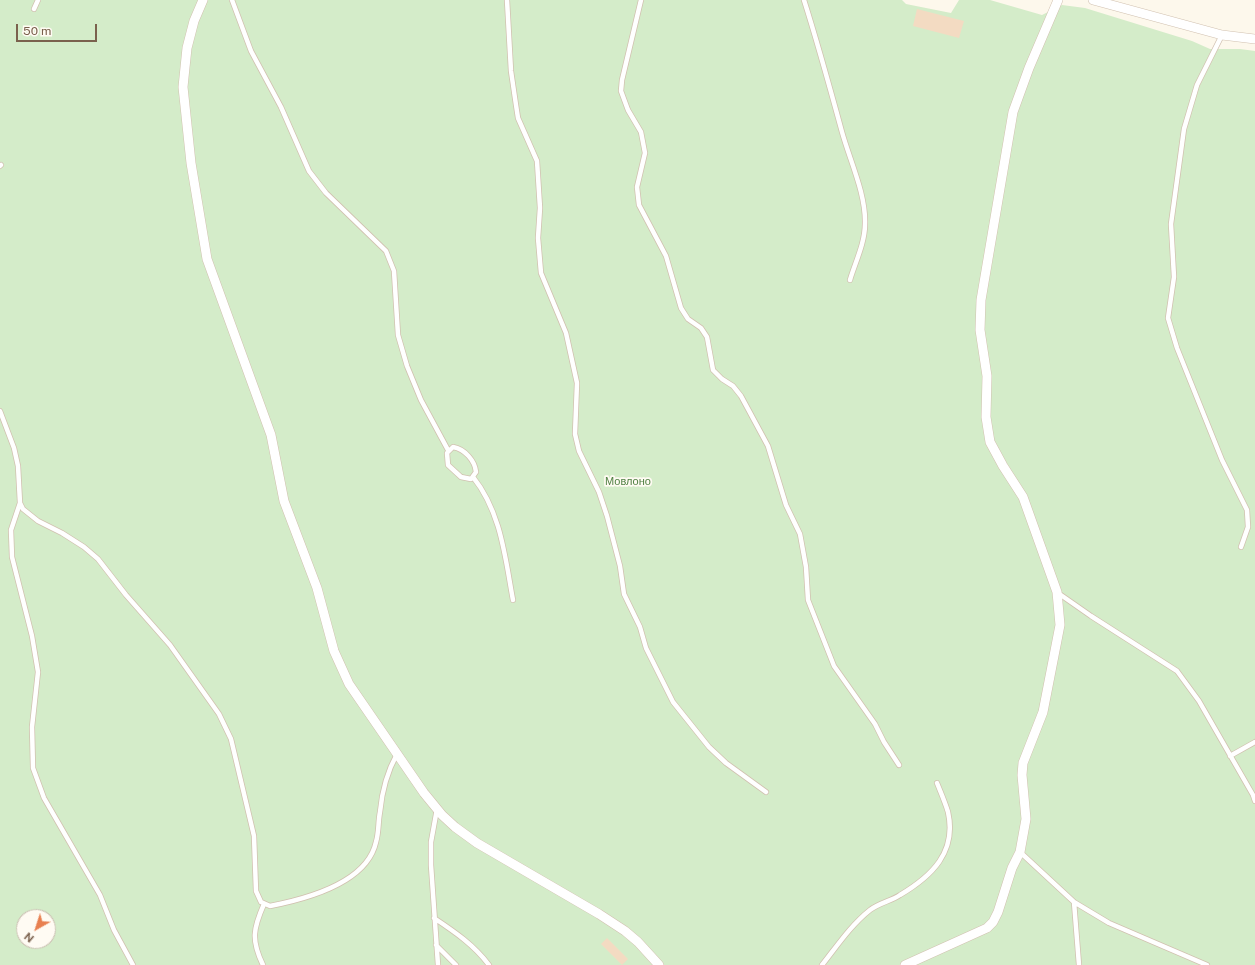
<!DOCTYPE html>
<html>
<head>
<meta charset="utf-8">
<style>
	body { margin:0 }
	#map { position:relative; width:1255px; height:965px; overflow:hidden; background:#fdf8ec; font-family:"Public Sans",sans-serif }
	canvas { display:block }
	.north { position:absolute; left:16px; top:909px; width:40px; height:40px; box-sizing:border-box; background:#fffbf3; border:1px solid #cabdb1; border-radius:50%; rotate:219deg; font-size:11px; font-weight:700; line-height:16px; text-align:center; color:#7a614d }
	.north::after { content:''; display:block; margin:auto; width:14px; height:18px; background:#e88050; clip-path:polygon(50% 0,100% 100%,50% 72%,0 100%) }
	.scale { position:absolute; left:16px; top:24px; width:81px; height:18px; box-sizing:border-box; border:2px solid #7a614d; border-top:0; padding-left:5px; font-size:12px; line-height:14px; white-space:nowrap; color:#7a614d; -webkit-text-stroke:3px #fffbf3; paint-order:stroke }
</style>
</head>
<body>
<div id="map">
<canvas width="1255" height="965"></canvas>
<div class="north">N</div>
<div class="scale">50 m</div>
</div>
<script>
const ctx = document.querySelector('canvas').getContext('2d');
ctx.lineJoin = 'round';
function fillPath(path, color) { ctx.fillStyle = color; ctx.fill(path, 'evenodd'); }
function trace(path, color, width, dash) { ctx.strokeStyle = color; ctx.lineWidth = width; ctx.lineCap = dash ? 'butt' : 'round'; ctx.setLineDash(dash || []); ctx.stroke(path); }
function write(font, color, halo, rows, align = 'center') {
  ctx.font = font + ' "Public Sans",sans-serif'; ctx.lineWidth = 3.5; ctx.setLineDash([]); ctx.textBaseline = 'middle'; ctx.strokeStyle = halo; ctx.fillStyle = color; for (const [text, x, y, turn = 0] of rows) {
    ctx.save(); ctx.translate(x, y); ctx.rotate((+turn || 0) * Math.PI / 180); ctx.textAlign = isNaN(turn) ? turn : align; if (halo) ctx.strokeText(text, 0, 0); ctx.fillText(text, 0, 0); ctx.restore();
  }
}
fillPath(new Path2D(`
	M0,0h902l4,4 45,9 8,-13h31l52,15 20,-10 23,3 107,33 18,8h30l15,2v914h-1255zM24,917h24v24h-24z`), '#d4ecc9');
fillPath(new Path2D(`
	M917,9l47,12 -5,17 -46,-12z
	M607,938l21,21 -6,6 -21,-21z`), '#f3dbc2');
const service = new Path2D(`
	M232,0l19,51 30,56 28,64 17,22 60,58 8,20 4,64 9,31 14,34 27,50
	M507,0l4,71 5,34 2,13 19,43 3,47 -2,30 3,35 25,60 11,50 -2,51 4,17 20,41 8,24 13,50 4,28 16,33 6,21 27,54 36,45 17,16 40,29
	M641,0l-19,80 -1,11 7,19 13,22 4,21 -8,34 2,18 27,51 15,52 7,11 13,9 6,9 6,33 9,9 11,7 8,10 27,50 18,59 14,29 6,33 2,33 26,66 41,58 9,18 15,23
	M804,0c14,44 26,88 38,132 8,29 24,62 23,92 0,19 -10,39 -15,56
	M34,9l4,-9
	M1222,35l-25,50 -13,44 -13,95 3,53 -6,41 9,30 45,112 25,50 1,17 -7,20
	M0,166l1,-1
	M0,411l14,37 4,18 2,37 3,6 15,12 24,12 22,14 14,12 28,36 44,50 49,69 12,25 23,97 2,55 5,11 9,4c36,-7 97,-23 106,-64 3,-10 2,-20 4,-30 2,-21 7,-40 17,-58
	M453,447c12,2 22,14 23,25l-5,7 -10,-2 -13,-12 -1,-12z
	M473,477c28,35 32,80 40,123
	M20,503l-9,27 1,27 20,79 6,36 -6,55 1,41 11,30 56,97 14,35 19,35
	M1058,593l33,23 86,55 22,30 54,94 2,6
	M1230,756l25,-14
	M437,809l-6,33v23l7,100
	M1020,852l54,50 35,21 98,42
	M1074,902l5,63
	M434,918c21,14 40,27 55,47
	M436,945l20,20
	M263,965c-12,-25 -10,-36 1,-61
	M822,965c15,-19 29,-40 48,-55 9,-7 21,-9 30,-15 32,-19 57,-43 48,-83 -3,-10 -7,-19 -11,-29`);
const minor = new Path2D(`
	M203,0l-9,21 -7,27 -4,39 8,76 16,96 64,176 13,66 33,87 17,63 15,33 75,109 18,22 13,12 22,16 122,71 26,17 13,11 21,23
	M1093,0l129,35 33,4
	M905,965l82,-37 6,-6 5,-10 14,-44 8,-16 6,-33 -4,-44 1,-12 20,-51 17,-87 -3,-33 -34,-95 -20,-31 -13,-24 -4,-25 1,-41 -7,-46 1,-30 32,-188 16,-44 29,-68`);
trace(service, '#d1c1b0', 6);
trace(minor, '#d1c1b0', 10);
trace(service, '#fff', 4.5);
trace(minor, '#fff', 9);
write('11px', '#508043', '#fffbf3', [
	["Мовлоно",628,482]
]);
</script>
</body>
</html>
